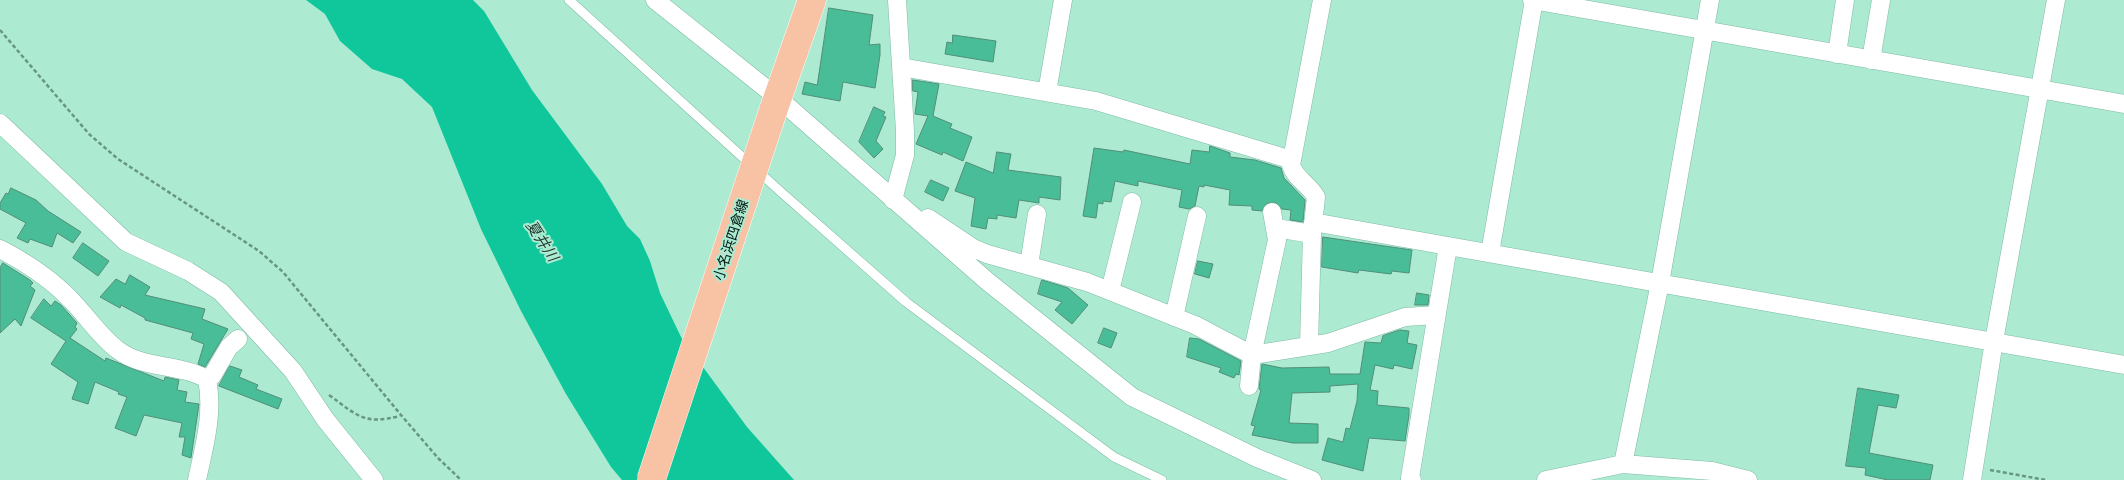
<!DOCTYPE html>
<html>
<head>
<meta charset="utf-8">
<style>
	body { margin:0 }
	canvas { display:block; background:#acead2 }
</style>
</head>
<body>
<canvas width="2124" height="480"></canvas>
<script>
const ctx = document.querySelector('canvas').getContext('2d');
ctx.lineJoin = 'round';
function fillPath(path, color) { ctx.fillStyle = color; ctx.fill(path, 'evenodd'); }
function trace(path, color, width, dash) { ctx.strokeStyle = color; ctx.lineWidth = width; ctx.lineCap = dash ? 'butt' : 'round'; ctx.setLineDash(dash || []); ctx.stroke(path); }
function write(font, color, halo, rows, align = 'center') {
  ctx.font = font + ' "Exo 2","Noto Sans JP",sans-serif'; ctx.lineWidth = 4; ctx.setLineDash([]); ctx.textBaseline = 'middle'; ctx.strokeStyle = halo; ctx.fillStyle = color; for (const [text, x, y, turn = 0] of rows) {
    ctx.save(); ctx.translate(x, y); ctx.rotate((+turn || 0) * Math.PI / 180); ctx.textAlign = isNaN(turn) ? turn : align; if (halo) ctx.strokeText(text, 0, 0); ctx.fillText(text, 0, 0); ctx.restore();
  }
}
fillPath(new Path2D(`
	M306,0h167l11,11 48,79 70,94 25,42 13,13 10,22 10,32 21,44 66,90 47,53h-172l-11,-13 -45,-73 -45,-83 -40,-82 -49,-122 -30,-28 -30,-10 -32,-28 -15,-27z`), '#0fc79b');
const building = new Path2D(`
	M829,8l44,7 -4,30 11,-1v11l-5,33 -32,-6 -3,19 -38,-7 3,-12 12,3z
	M953,35l43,6 -3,21 -48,-8 2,-12 5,1z
	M913,80l26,4 -6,32 19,8 -2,4 22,9 -9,24 -20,-9 -1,3 -26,-11 12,-28 -13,-2 3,-22 -5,-1z
	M874,107l11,5 -2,4 3,1 -10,24 7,8 -9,9 -15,-16z
	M1210,146l20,7v4l25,3 26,8 3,10 21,22 -2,22 -13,-2 1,-10 -9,-1 -7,-7 -9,2 -4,7 -10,-1v-4l-23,-1 1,-15 -26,-5v2l-5,-1 -4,20 -6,3 -10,-2 3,-17 -44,-9v5l-23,-5 -4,21 -8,-1v3l-5,-1 -2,15 -13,-2 11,-68 29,4 1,-2 66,14 2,-14 17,2z
	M997,152l14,2 -3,16 53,7 -1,23 -21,-3v6l-20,-3 -3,18 -19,-3v4l-9,-1 -2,11 -15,-3 4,-28 -20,-7 11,-29 27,11z
	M931,180l18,8 -6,13 -18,-9z
	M11,188l25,12 12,11 33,21 -8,11 -16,-10 -5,14 -22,-8 -2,4 -11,-5 9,-15 -26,-14v-6l6,-10 2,1z
	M1323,237l89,13 -3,23 -17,-2 -1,3 -32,-4 -1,3 -36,-6z
	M83,243l26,18 -11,15 -25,-18z
	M1198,261l15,3 -4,14 -14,-4z
	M3,263l27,17 3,3 -3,3 5,4 -14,36 -6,-7 -15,14v-65z
	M130,275l20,12 -5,8 60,14 -3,10 26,10 -23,38 -7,-3 6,-20 -13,-5 2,-6 -48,-13v-2l-24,-13 -1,3 -20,-11 16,-18 9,5z
	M1042,280l26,8 20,17 -16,19 -17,-14 7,-8 -24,-8z
	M1417,293l12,2 -1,10h-13z
	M44,299l7,7 4,-5 6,4 16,18 -2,4 2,2 -7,9 35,23 1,-3 58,23 1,-4 14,3 -2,10 10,2 -2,10 14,2 -8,54 -9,-3 3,-18h-6l3,-14 -38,-8 -8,21 -21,-8 12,-31 -9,-3 1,-2 -24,-10 -7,22 -16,-5 6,-17 -27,-18 15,-23 -35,-23z
	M1104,328l13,5 -6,15 -13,-5z
	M1400,330l9,1 -2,12 10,2 -5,24 -18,-4 -1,4 -18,-4 -5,25 8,1 -1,14 32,3v7l-4,26 -36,-3 -6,33 -41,-11 6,-22 15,4 3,-14 4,1 7,-28 1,-17 -28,2v6l-38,1 -3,30 29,1v19h-25l-41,-8 3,-9 -4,-1 10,-35 -2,-1 3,-25 20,4 47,-1 1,7h30l5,-32 16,1 2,-7z
	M1190,338l9,1 42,22 -2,14 -3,-1 -2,4 -15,-6 2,-4 -34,-11z
	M230,366l12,4 -3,7 19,8 -2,4 26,10 -4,10 -59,-23z
	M1858,388l41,7 -3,13 -18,-3 -9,48 64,12 -3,15h-42l-23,-5 1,-7 -20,-2z`);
fillPath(building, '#49bc98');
trace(building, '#528e79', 1);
const service = new Path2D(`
	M569,0l212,192 125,110 208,155 48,23`);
const minor = new Path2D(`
	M655,0l123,98 209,183 145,116 125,61 55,22
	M1532,0l592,104
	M1837,54l8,-54
	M1871,60l10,-60
	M901,67l195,34 196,59
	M1047,92l16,-92
	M0,123l126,119 62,29 33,21 72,79 32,48 49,61
	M893,200l12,-45v-24l-8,-131
	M928,218l45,30 14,6 100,28 108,43 57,30 76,-12 77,-26 31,-2
	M1313,222l135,24
	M1276,228l36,6
	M0,249c25,13 52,31 71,51 16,16 29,37 47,50 24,19 60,13 89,29 7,34 -3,68 -10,101
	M1490,253l44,-253
	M1029,265l8,-51
	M1110,291l22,-89
	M1174,317l23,-101
	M1309,345l3,-111 4,-37c-7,-13 -21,-18 -25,-32l31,-165
	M207,379l5,-3 17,-29 9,-8
	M1249,386l3,-31 25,-115 -5,-28
	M1623,464l37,-181 50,-283
	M1412,480l-2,-2 38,-232 676,119
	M1546,480l77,-16 89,7 36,9
	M1972,480l22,-139 62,-341`);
const primary = new Path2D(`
	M773,111l39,-111`);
trace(service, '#7fbba5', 10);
trace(minor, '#7fbba5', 19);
trace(primary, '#fff', 29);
trace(new Path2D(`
	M0,30l89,104 29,25 141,92 24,21 118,143 37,43 23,22
	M329,395c29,21 35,30 71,21
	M1990,470l56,10`), '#689684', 2.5, [4, 2.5]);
trace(service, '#fff', 9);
trace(minor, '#fff', 18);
trace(primary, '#f8c2a4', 28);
const primaryBridge = new Path2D(`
	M651,480l122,-369`);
trace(primaryBridge, '#fff', 29, []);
trace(primaryBridge, '#f8c2a4', 28);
write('14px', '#01170f', '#acead2', [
	["小名浜四倉線",731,240,-72]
]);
write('italic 15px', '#1d362d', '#acead2', [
	["夏井川",542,241,57]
]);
</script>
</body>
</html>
